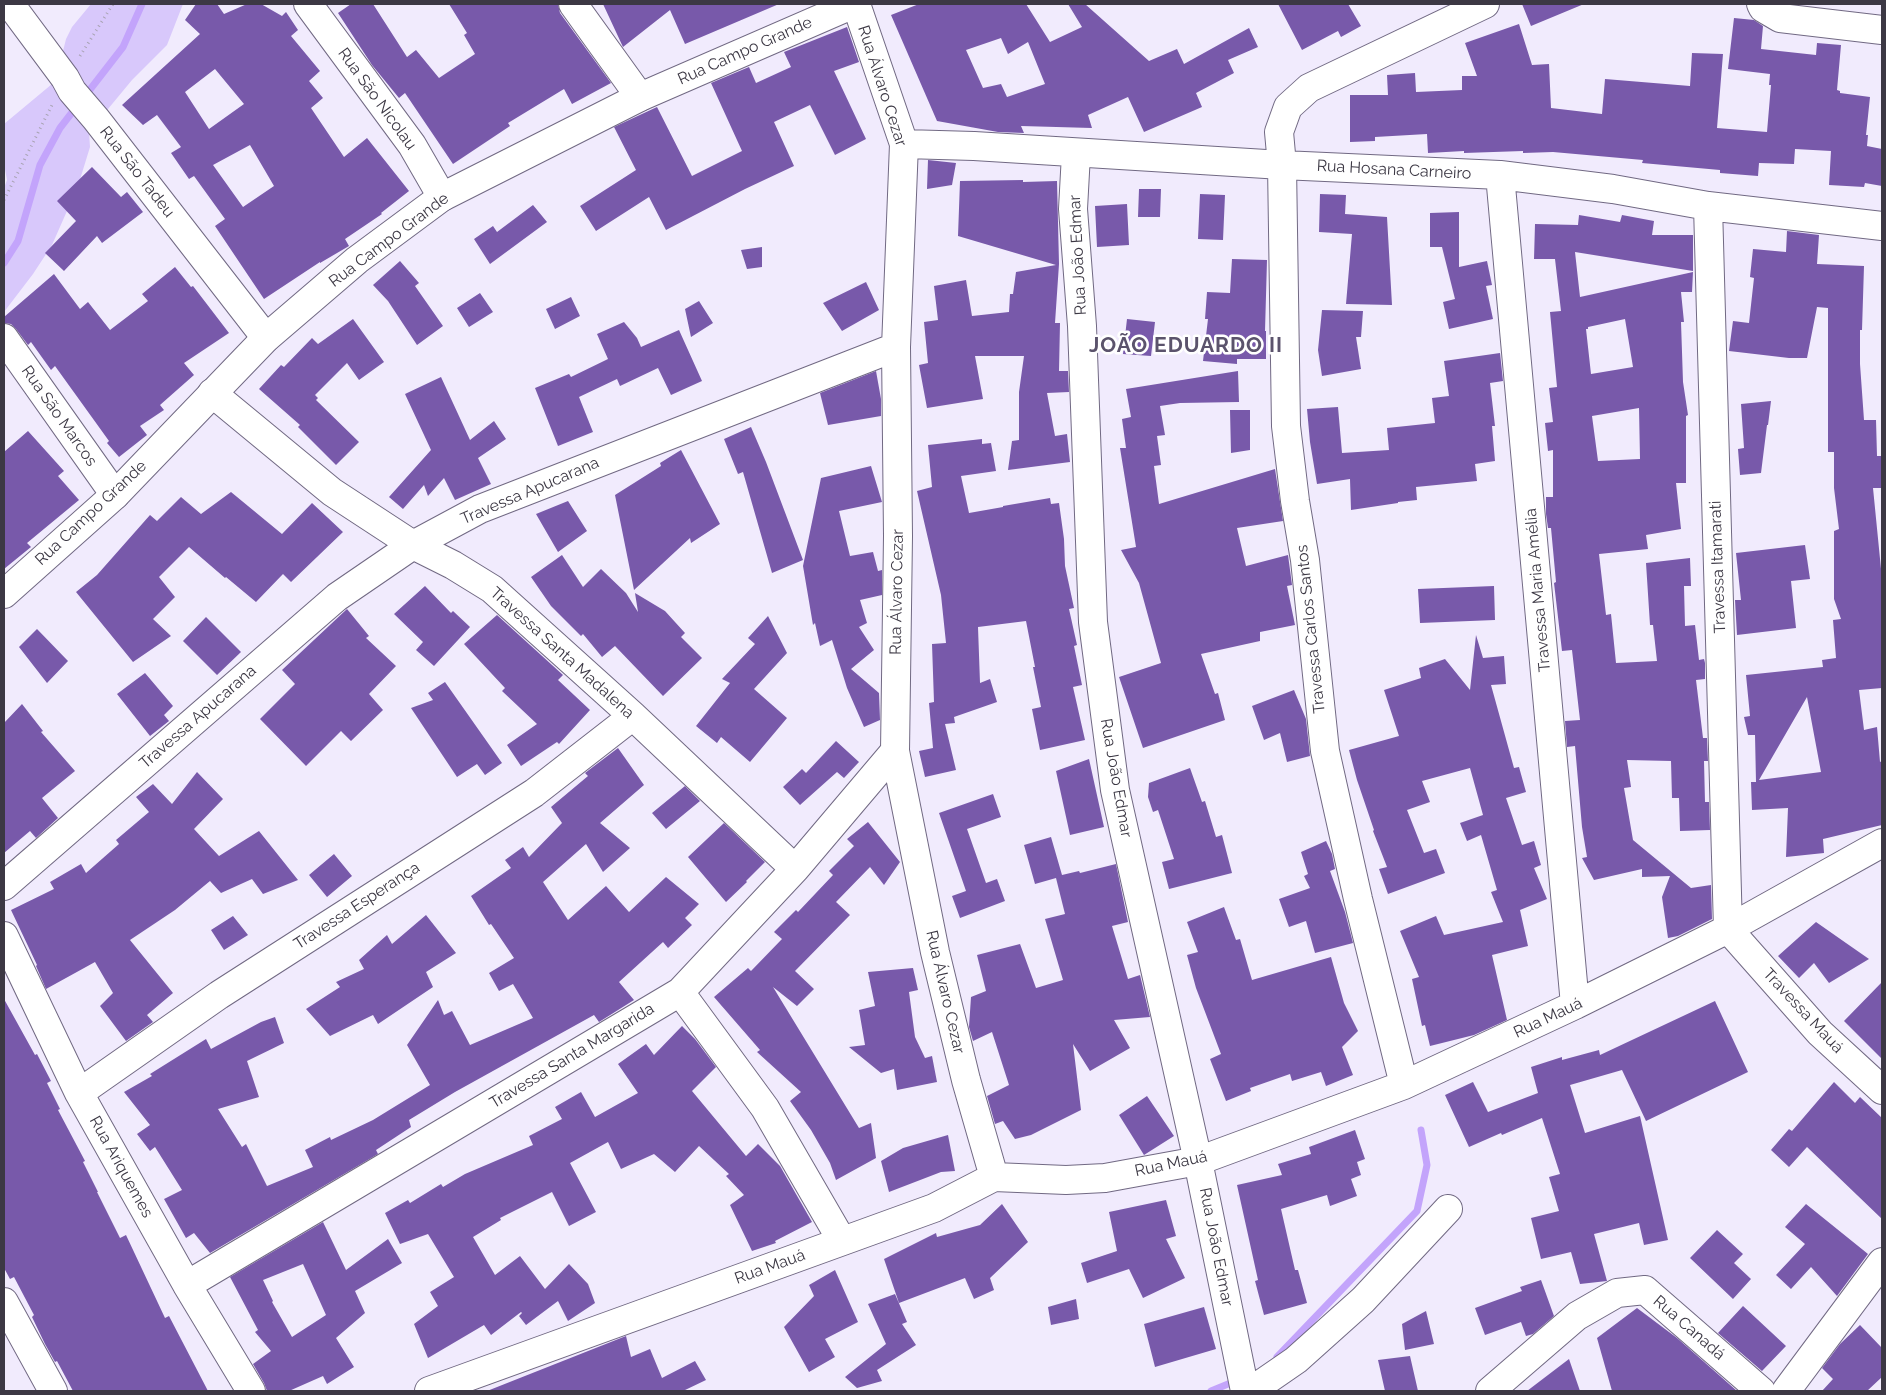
<!DOCTYPE html>
<html>
<head>
<meta charset="utf-8">
<style>
	body { margin:0 }
	#map { position:relative; width:1886px; height:1395px; overflow:hidden; background:#f1ebfd; font-family:Raleway,sans-serif }
	canvas { display:block }
	.frame { position:absolute; inset:0; border:5px solid #3c3844; pointer-events:none }
</style>
</head>
<body>
<div id="map">
<canvas width="1886" height="1395"></canvas>
<div class="frame"></div>
</div>
<script>
const ctx = document.querySelector('canvas').getContext('2d');
ctx.lineJoin = 'round';
function fillPath(path, color) { ctx.fillStyle = color; ctx.fill(path, 'evenodd'); }
function trace(path, color, width, dash) { ctx.strokeStyle = color; ctx.lineWidth = width; ctx.lineCap = dash ? 'butt' : 'round'; ctx.setLineDash(dash || []); ctx.stroke(path); }
function write(font, color, halo, rows, align = 'center') {
  ctx.font = font + ' Raleway,sans-serif'; ctx.lineWidth = 5; ctx.setLineDash([]); ctx.textBaseline = 'middle'; ctx.strokeStyle = halo; ctx.fillStyle = color; for (const [text, x, y, turn = 0] of rows) {
    ctx.save(); ctx.translate(x, y); ctx.rotate((+turn || 0) * Math.PI / 180); ctx.textAlign = isNaN(turn) ? turn : align; if (halo) ctx.strokeText(text, 0, 0); ctx.fillText(text, 0, 0); ctx.restore();
  }
}
fillPath(new Path2D(`
	M91,4h92l-16,41 -35,35 -43,52 1,15 -12,39 -26,59 -19,29 -29,38v-124l3,-8 -3,-16v-40l54,-45 6,-15 -1,-13 3,-12 6,-12z`), '#d8c8fb');
trace(new Path2D(`
	M85,96l38,-49 19,-43
	M4,263l14,-22 22,-76 20,-37 17,-22
	M1277,1357l140,-146 10,-46 -6,-35
	M1211,1391l22,-9`), '#c3a4fb', 7);
fillPath(new Path2D(`
	M196,4h21l7,10 23,-10h14l21,12 4,-4 12,18 -7,6 29,35 -11,10 14,17 -12,10 33,49 23,-19 42,53 -28,22 1,1 -37,25 4,7 -29,17v-1l-56,37 -49,-73 10,-7 -31,-43 -5,3 -18,-26 10,-6 -24,-32 -14,10 -21,-20 78,-71 -15,-14zM215,69l29,35 -35,25 -24,-37zM250,145l24,41 -31,21 -30,-42z
	M351,4h22l34,53 9,-7 23,28 36,-24 -11,-19 3,-2 -18,-29h109l2,9 51,70 -39,21 -8,-15 -56,34 2,3 -57,38 -48,-71 -6,5 -27,-33 -34,-52z
	M603,4h176l-94,40 -15,-34 -47,37z
	M919,4h107l24,38 32,-15 -14,-23h17l64,57 28,-12 7,15 65,-36 9,19 -30,13 6,13 -38,20 6,14 -58,25 -16,-35 -40,18 4,13 -71,-2 3,7 -26,-1 -61,-11 -46,-106zM1001,38l7,16 20,-12 17,42 -38,13 -6,-13 -18,4 -17,-38z
	M1278,4h70l13,22 -20,11 -3,-6 -36,19z
	M1522,4h62l-53,22z
	M1734,18l20,2 9,6 -2,23 55,6 1,-12 24,2 -4,45 3,1v2l30,4 -4,38h2l-1,11 15,3v37l-17,-3 -1,4 -35,-2 2,-34 -36,-2 -1,15 -35,-1 -1,13 -38,-3v-3l-78,-7 1,-3 -90,-8 -30,1v-2l-59,2v-2l-36,2 -1,-19 -52,3v4l-25,1v-47h38l-1,-20 28,-2 1,19 46,-2v-14h15l-12,-33 54,-19 13,41 17,-1 2,44 51,6 3,-35 85,7 2,-33 31,1 -6,74 50,4 4,-47h-2l1,-11 -42,-5z
	M847,27l12,35 -25,9 32,68 -31,16 -25,-50 -36,17 20,44 -49,23 -79,41 -17,-33 -53,34 -16,-25 56,-36 -22,-43 43,-20 35,69 50,-25 -31,-68 38,-16 7,16 35,-16 -7,-15z
	M928,160l28,3 -4,22 -25,4z
	M92,167l29,30 6,-5 16,20 -41,31 -5,-7 -33,35 -19,-18 31,-32 -19,-20z
	M1023,180v2l34,-1 2,83 -4,59h5l-1,48h9l1,21 -22,1 8,43 12,-2 3,28 -62,8 4,-29 7,-1v-48l5,-36h-49l8,43 -56,9 -8,-43 9,-2 -4,-41 14,-2 -4,-34 32,-6 6,36 37,-4 1,-18h3l3,-22 40,-7 -98,-29 2,-55z
	M1139,189h22l-1,28h-22z
	M1200,194l25,1 -2,45 -25,-1z
	M1320,194l26,1 -1,19 42,3 5,88 -46,-1 6,-70 -33,-2z
	M1127,204l2,41 -32,2 -2,-41z
	M533,205l14,17 -57,42 -16,-25 19,-13 4,6z
	M1459,212v55l28,-6 5,24 -6,1 7,33 -44,10 -6,-27 12,-3 -13,-52h-12v-34z
	M1579,215l41,7 2,-7 32,6 -2,14h41v36l-118,-19 5,45 113,-25 -1,20h-11l3,30h-3l2,60 5,33 -2,1v67h-10l5,46 -35,6 2,14 -49,5 7,61 5,-1 5,49 41,-2 -4,-36h-3l-4,-62 44,-5 1,28h-7l1,40 10,-1 4,35 5,-1 1,4v16l-9,1 7,58h4l1,23h-4l1,41h4l1,28 -30,1 -1,-33h-7l-1,-37 -44,-1 4,27 -7,1 9,52 58,48 20,-3 1,34 -34,17 -10,2 -6,-41 8,-21 -28,1v-8l-48,11 -12,-22 5,-1 -5,-30 -7,-81 -8,1 -2,-26 15,-1 -8,-70 -10,1 -8,-68 2,-1 -5,-54h-3l-2,-14v-17h7v-47l-5,1 -3,-28 8,-1 -4,-34 8,-1 -7,-75 11,-1 -6,-52h-21l1,-35 43,1zM1625,319l8,48 -42,7 -5,-45h2v-2zM1639,408l1,51 -42,2 -6,-45z
	M1787,231l32,4 -2,29 47,2 -2,64h-2v34l4,56h12l1,36h5v32h-9l9,91v109l-23,2 5,40 13,-3 3,35 2,-1v64l-59,14 1,14 -38,4 2,-49 -36,2 -1,-28h5l-1,-47h-7l-4,-18 6,-1 -4,-41 77,-8 -1,-7 14,-2 -3,-38 8,-1 -7,-20v-68l5,-2 -5,-41v-36h-6v-144l-11,-1 -10,51h-18l-60,-7 4,-30 16,2 5,-45 -4,-1 3,-28 33,3zM1807,697l14,75 -62,8z
	M762,247v20l-15,2 -6,-19z
	M1232,259l35,1 -2,71h1v28h-29v5l-34,-3 5,-42h-3l2,-27 23,1z
	M400,261l19,22 -4,3 28,40 -26,19 -29,-44 -15,-16z
	M175,267l16,20 2,-1 36,47 -45,30 10,12 -34,30 4,5 -24,16 7,9 -28,22 -12,-14 2,-2 -54,-75 -4,4 -20,-28 -3,3 -12,-16 -5,-5 -7,-1v-6l50,-43 26,35 8,-7 22,28 38,-29 -6,-7z
	M866,282l13,28 -37,21 -19,-28z
	M480,293l13,19 -24,15 -12,-19z
	M571,297l9,19 -25,13 -9,-20z
	M699,301l14,22 -22,14 -6,-28z
	M1322,310l41,1 -2,26h-5l5,32 -39,7 -4,-26z
	M353,319l31,43 -25,18 -12,-17 -32,32 3,3 -2,2 43,42 -23,23 -38,-38 2,-2 -41,-36 22,-24 3,2 28,-29 6,6z
	M1127,319l28,3 -4,34 -28,-2z
	M624,322l13,16 4,9 38,-17 23,51 -31,14 -13,-27 -38,18 -3,-7 -38,18 14,35 -35,14 -23,-58 34,-14 2,3 37,-18 -11,-25z
	M1500,353l3,28 -13,2 5,43h-3l3,35 -20,3 2,17 -61,6 1,13 -19,2v1l-47,7 -1,-31 -33,5 -7,-42 -3,-33 31,-2 4,46 47,-3 -2,-22 48,-5 -3,-25 17,-2 -5,-35z
	M876,371l5,28v17l-53,9 -8,-32z
	M1238,371l1,31 -59,1 -20,3 5,29 -8,1 4,29 -7,1 5,38 116,-35 8,52 -46,7 9,38 42,-11 4,30 -5,1 8,39 -35,7v9l-59,13 14,40 3,-1 7,27 -82,28 -24,-71 42,-14 -22,-80 -18,-33 15,-3 -16,-99h6l-4,-29 9,-2 -5,-28z
	M441,377l29,63 24,-19 12,18 -28,19 13,26 -36,16 -11,-22 -16,18 -4,-11 -21,24 -14,-12 42,-47 -26,-56z
	M1771,401l-3,24h-1l-6,48 -21,2 -2,-26 6,-1 -3,-44z
	M1230,410h20v40l-19,3z
	M751,427l15,35 37,98 -31,13 -29,-101 -5,2 -14,-35z
	M28,431l36,40 -6,5 21,24 -52,43 4,4 -27,22v-117z
	M982,439v5l9,-1 5,28 -35,5 8,37 34,-6v1v-2l47,-8 1,6 8,-1 5,36 1,27 9,42 -5,1 8,36 -3,1 8,39 -9,2 12,53 -45,10 -8,-41 9,-2 -8,-40h2l-9,-46 -48,6 2,56 10,-4 7,23 -43,15 1,6 -10,1 11,46 -31,7 -6,-26 14,-3 -4,-45 5,-1 -2,-58 14,-1 -5,-48 -24,-104 15,-4 -4,-42z
	M681,450l39,74 -29,19 -1,-5 -56,52 -19,-95 46,-29 -1,-3z
	M871,466l11,36 -43,9 11,45 23,-4 5,19 4,-1v25l-22,5 7,23 -8,4 15,23 -23,19 28,24 1,27 -16,7 -17,-39 -15,-48 -12,6 -5,-23 -2,2 -10,-59 18,-88z
	M231,492l51,42 30,-31 31,29 -52,50 -8,-8 -27,28 -30,-25 -1,1 -36,-31 -30,30 16,20 -22,22 18,17 -38,26 -57,-70 21,-17 53,-60 7,6 24,-24 20,17z
	M568,501l19,30 -29,21 -22,-38z
	M1805,545l5,34 -19,2 5,47 -59,7 -2,-35h6l-5,-47z
	M562,555l21,32 18,-18 25,24 12,19 -3,-19 30,18 20,22 -4,4 21,21 -39,38 -48,-50 -13,11 -19,-23 -2,2 -30,-30 -20,-29z
	M425,586l26,27 2,-2 17,16 -36,39 -18,-16 7,-8 -29,-28z
	M1494,586l1,34 -75,3 -2,-34z
	M347,609l22,27 -3,2 30,28 -27,28 14,16 -32,31 -10,-10 -35,35 -46,-47 35,-35 -13,-14z
	M497,615l66,60 -5,5 32,30 -31,34 -2,-2 -36,24 -14,-21 30,-21 -35,-33 3,-3 -41,-44z
	M768,616l19,37 -33,36 33,29 -37,44 -29,-25 -4,6 -21,-17 34,-43 -8,-4 33,-35 -7,-6z
	M206,617l35,35 -24,23 -34,-34z
	M37,629l31,32 -21,22 -28,-36z
	M1476,635l7,23 21,-2 2,28 -15,1 23,83 5,-1 7,25 -20,6 16,47 12,-4 7,24 -7,3 13,31 -27,11 8,36 -36,9 15,65 -33,15 -44,11 -5,-21 -3,1 -10,-47 7,-2 -19,-46 36,-15 8,19 59,-13 -12,-30 6,-2 -16,-55 -14,6 -7,-18 23,-8 -13,-47 -48,13 8,21 -23,8 17,43 12,-4 9,24 -57,21 -9,-25 8,-2 -14,-36 1,-1 -17,-50 -8,-30 50,-14 -15,-46 37,-12 -2,-10 26,-9 25,31z
	M145,673l28,33 -9,9 5,6 -19,15 -33,-42z
	M445,682l57,81 -17,12 -8,-11 -20,13 -46,-69 22,-8 -5,-7z
	M1294,690l12,29 4,37 -23,6 -7,-29 -16,7 -12,-34z
	M22,704l21,27 -2,1 34,39 -33,27 16,20 -22,20 -6,-7 -26,22v-130z
	M836,741l23,21 -15,16 -7,-6 -37,33 -17,-18 19,-18 4,4z
	M618,748l26,37 -44,38 30,25 -27,24 -17,-28 -43,38 25,38 38,-34 23,26 37,-35 33,27 -14,14 7,7 -24,23 -5,-6 -44,40 15,18 -35,22 -5,-7 -139,77 -46,28 2,7 -35,23 2,4 -168,99 -16,-20 -8,5 -22,-39 18,-9 -27,-43 -5,4 -13,-17 13,-9 -26,-33 28,-16 -2,-2 56,-35 5,10 50,-27 14,-5 9,26 -37,18 12,36 -41,12 24,38 4,-3 21,42 46,-19 -8,-17 25,-13 1,3 42,-20 57,-35 -23,-40 31,-45 6,15 8,-4 18,34 63,-27 -20,-34 -14,7 -10,-18 25,-15 -23,-34 -2,1 -18,-29 40,-28 -6,-8 18,-13 6,10 33,-34 -11,-16 37,-31 -3,-3z
	M1089,759l15,68 -34,8 -14,-64z
	M1190,768l12,34 3,-1 11,36 6,-2 10,38 -63,16 -7,-27 12,-3 -16,-49 -5,2 -5,-15 1,-14z
	M197,772l26,27 -29,30 25,27 40,-25 39,49 -35,14 -11,-15 -31,14 -11,-12 -35,29 -45,30 43,53 -26,22 6,7 -27,19 -26,-35 13,-13 -18,-31 -49,27 -10,-23 1,-1 -26,-55 43,-21 -4,-7 31,-18 5,9 33,-29 -3,-4 33,-28 -13,-15 17,-13 19,20z
	M685,786l15,15 -34,28 -14,-16z
	M993,794l8,23 -34,12 19,54 11,-4 8,22 -45,17 -8,-22 14,-5 -27,-78z
	M868,822l32,40 -16,23 -14,-18 -34,35 14,13 -55,56 19,18 -17,17 -24,-19 86,141 12,-5 5,35 -40,22 -6,-17 -19,-33 -21,-29 11,-9 -44,-40 3,-2 -46,-53 34,-29 3,3 31,-32 -8,-7 22,-22 2,2 35,-37 -4,-4 25,-25 -7,-7z
	M724,823l41,39 -19,19 1,1 -21,20 -38,-45z
	M1051,837l11,38 17,-4 1,2 36,-9 12,58 -16,4 16,53 12,-4 10,42 -36,3 16,28 -40,23 -17,-27 8,66 -50,25 -16,4 -12,-18 -8,3 -8,-28 22,-11 -17,-53 -19,9 -4,-14 2,-30 15,-6 -9,-36 43,-11 16,44 27,-8 -18,-61 20,-5 -9,-36 -21,6 -11,-39z
	M1326,841l6,13 3,15 -5,2 15,41 8,31 -38,10 -9,-32 -17,6 -10,-28 31,-11 -6,-12 4,-2 -7,-22z
	M334,854l18,22 -25,21 -18,-22z
	M1224,907l12,33 4,-1 12,41 79,-23 13,46 14,28 -16,16 11,28 -27,11 -5,-14 -29,9 -2,-7 -40,14 1,3 -25,10 -16,-42 11,-5 -25,-66 -9,-33 11,-3 -11,-30z
	M426,915l30,38 -30,19 7,15 -55,37 -5,-9 -43,21 -24,-27 34,-22 -4,-5 28,-13 -5,-9 28,-25 5,9z
	M233,916l15,19 -24,15 -13,-20z
	M1816,922l30,21 23,16 -40,24 -15,-20 -15,15 -21,-22z
	M913,968l5,22 -9,2 6,45 10,21 7,-2 5,26 -40,8 -3,-21 -13,4 -32,-26 16,-2 -6,-35 16,-4 -7,-34z
	M1882,982v77l-38,-38z
	M4,999l31,56 2,-1 14,27 -4,2 13,26 -2,1 27,51 -2,1 15,30h-1l23,46 6,-3 39,83 4,-2 39,75h-135l-16,-30 -2,1 -10,-18 -13,-27 2,-2 -20,-38 -4,2 -6,-11z
	M1715,1001l33,71 -102,49 -24,-51 -52,15 15,48 55,-17 28,124 -24,5 -5,-22 -45,11 13,47 -27,3 -9,-32 -30,7 -10,-41 28,-7 -10,-34 11,-3 -18,-56 -40,17 -1,-2 -32,14 -24,-52 28,-13 15,30 50,-19 -7,-26 31,-10v3l37,-10 1,5z
	M682,1026l13,13 21,28 -24,24 54,65 12,-12 22,22 32,56 -37,19 1,2 -24,8 -22,-46 14,-10 -18,-19 3,-2 -30,-28 -24,26 -21,-18 -33,15 -13,-27 -38,21 26,49 -27,14 -17,-34 -52,26 1,2 -28,17 22,38 25,-19 25,33 24,-25 19,20 7,19 -27,18 -10,-20 -32,24 -7,-9 3,-3 -1,-1 -30,23 -7,-10 -56,33 -14,-34 24,-18 -8,-14 24,-15 -26,-43 -28,10 -15,-31 23,-13 2,3 31,-19 2,3 22,-13 68,-29 -4,-9 33,-17 -7,-12 26,-15 14,25 43,-24 -20,-29 28,-20 8,11z
	M1834,1082l21,21 5,-6 22,21v101l-75,-72 -18,20 -18,-17 18,-21 3,2z
	M1147,1096l27,40 -30,19 -25,-40z
	M1355,1130l10,29 -8,3 4,13 -10,4 6,17 -27,10 -3,-11 -46,14 14,61h3l9,33 -43,12 -9,-34 3,-1 -21,-95 45,-10 -4,-11 33,-10 -2,-7z
	M948,1135l7,36 -14,1 -52,20 -8,-31 22,-13z
	M1166,1200l10,36 -10,3 19,39 -42,20 -14,-29 -42,14 -6,-20 36,-12 -8,-39z
	M1002,1204l26,38 -38,36 4,12 -20,9 -9,-21 -66,25 -15,-44 52,-26 1,4 43,-12z
	M1806,1204l62,50 -31,42 -26,-29 -20,22 -15,-14 29,-31 -20,-17z
	M323,1222l23,48 42,-31 14,24 -47,28 10,22 -29,25 18,29 -27,17 -4,-8 -34,15h-22l-3,-8 -11,-19 18,-13 -16,-19 3,-2 -28,-53zM303,1264l23,51 -34,22 -20,-35 1,-1 -10,-21z
	M1717,1230l26,24 -9,9 17,16 -18,20 -43,-41z
	M835,1270l23,52 -33,17 10,18 -26,15 -25,-45 30,-31 -5,-11z
	M1541,1280l13,36 -21,18 -7,2 -5,-14 -36,13 -10,-27 47,-17 -2,-4z
	M895,1294l12,28 -5,2 14,21 -39,25 5,11 -25,7 -12,-11 41,-33 -18,-40z
	M1076,1299l3,20 -28,6 -3,-18z
	M1743,1306l43,40 -24,25 -44,-38z
	M1204,1307l12,42 -61,18 -11,-43z
	M1637,1308l40,30 60,53h-125l-15,-53z
	M1426,1311l8,33 -29,6 -3,-26z
	M1860,1325l22,23v29l-15,14h-45l11,-12 -11,-11 18,-24z
	M626,1336l5,21 19,-8 12,29 33,-17 11,19 -23,11h-196z
	M1410,1356l8,35h-33l-7,-31z
	M1569,1359l11,32h-53z`), '#7859aa');
const minor = new Path2D(`
	M10,4l55,74 7,13 24,28 170,219
	M308,4l104,141 30,52
	M573,4l67,93
	M856,4l48,140 -8,203 2,189 -3,215 40,201 31,128 28,97
	M1761,4l2,4 17,10 102,12
	M904,144l70,2 308,19 218,10 113,14 95,17 174,20
	M1076,154l-3,55 9,117 11,296 22,168 83,371 47,230
	M1500,175l75,830
	M1708,206l20,723 92,104 62,57
	M4,338l111,157
	M212,393l120,99 81,53 40,20 39,24 141,127 162,153
	M4,886l333,-289 76,-52 67,-36 416,-162
	M4,936l75,157 108,192 64,106
	M680,992l85,116 77,133
	M1404,1085l-46,-186 -33,-148 -20,-191 -10,-59 -9,-75 -4,-261 -3,-33 9,-25 21,-19 176,-84
	M79,1093l140,-98 315,-202 99,-77
	M187,1285l493,-293 115,-123 100,-118
	M4,1302l49,89
	M429,1391l505,-183 60,-31 72,3 39,-2 93,-17 206,-76 171,-80 153,-76 154,-86
	M1251,1391l45,-31 67,-60 85,-91
	M1490,1391l87,-75 40,-23 28,-3 116,101`);
const tertiary = new Path2D(`
	M4,594l111,-99 151,-157 91,-78 85,-63 198,-100 214,-93
	M1786,1391l96,-129`);
trace(minor, '#716983', 30);
trace(tertiary, '#716983', 30);
trace(new Path2D(`
	M80,56l33,-52
	M4,200l48,-95`), '#a8a3b2', 3, [1, 4]);
trace(minor, '#fff', 28);
trace(tertiary, '#fff', 28);
write('16px', '#3c3844', '#fff', [
	["Rua Campo Grande",745,51,-24],
	["Rua Álvaro Cezar",882,86,72],
	["Rua São Nicolau",377,99,54],
	["Rua Hosana Carneiro",1394,170,3],
	["Rua São Tadeu",137,172,52],
	["Rua Campo Grande",389,240,-37],
	["Rua João Edmar",1078,255,-93],
	["Rua São Marcos",59,416,55],
	["Travessa Apucarana",530,491,-23],
	["Rua Campo Grande",91,513,-43],
	["Travessa Itamarati",1718,567,-92],
	["Travessa Maria Amélia",1538,590,-95],
	["Rua Álvaro Cezar",897,592,-89],
	["Travessa Carlos Santos",1311,629,-96],
	["Travessa Santa Madalena",562,653,42],
	["Travessa Apucarana",198,717,-41],
	["Rua João Edmar",1116,778,80],
	["Travessa Esperança",357,906,-33],
	["Rua Álvaro Cezar",945,992,77],
	["Travessa Mauá",1803,1011,47],
	["Rua Mauá",1548,1018,-25],
	["Travessa Santa Margarida",572,1056,-31],
	["Rua Mauá",1171,1164,-12],
	["Rua Ariquemes",121,1167,61],
	["Rua João Edmar",1216,1247,79],
	["Rua Mauá",770,1267,-20],
	["Rua Canadá",1689,1328,41]
]);
ctx.letterSpacing = '1px';
write('bold 21px', '#5b536c', '#fff', [
	["JOÃO EDUARDO II",1186,346]
]);
ctx.letterSpacing = '0px';
</script>
</body>
</html>
